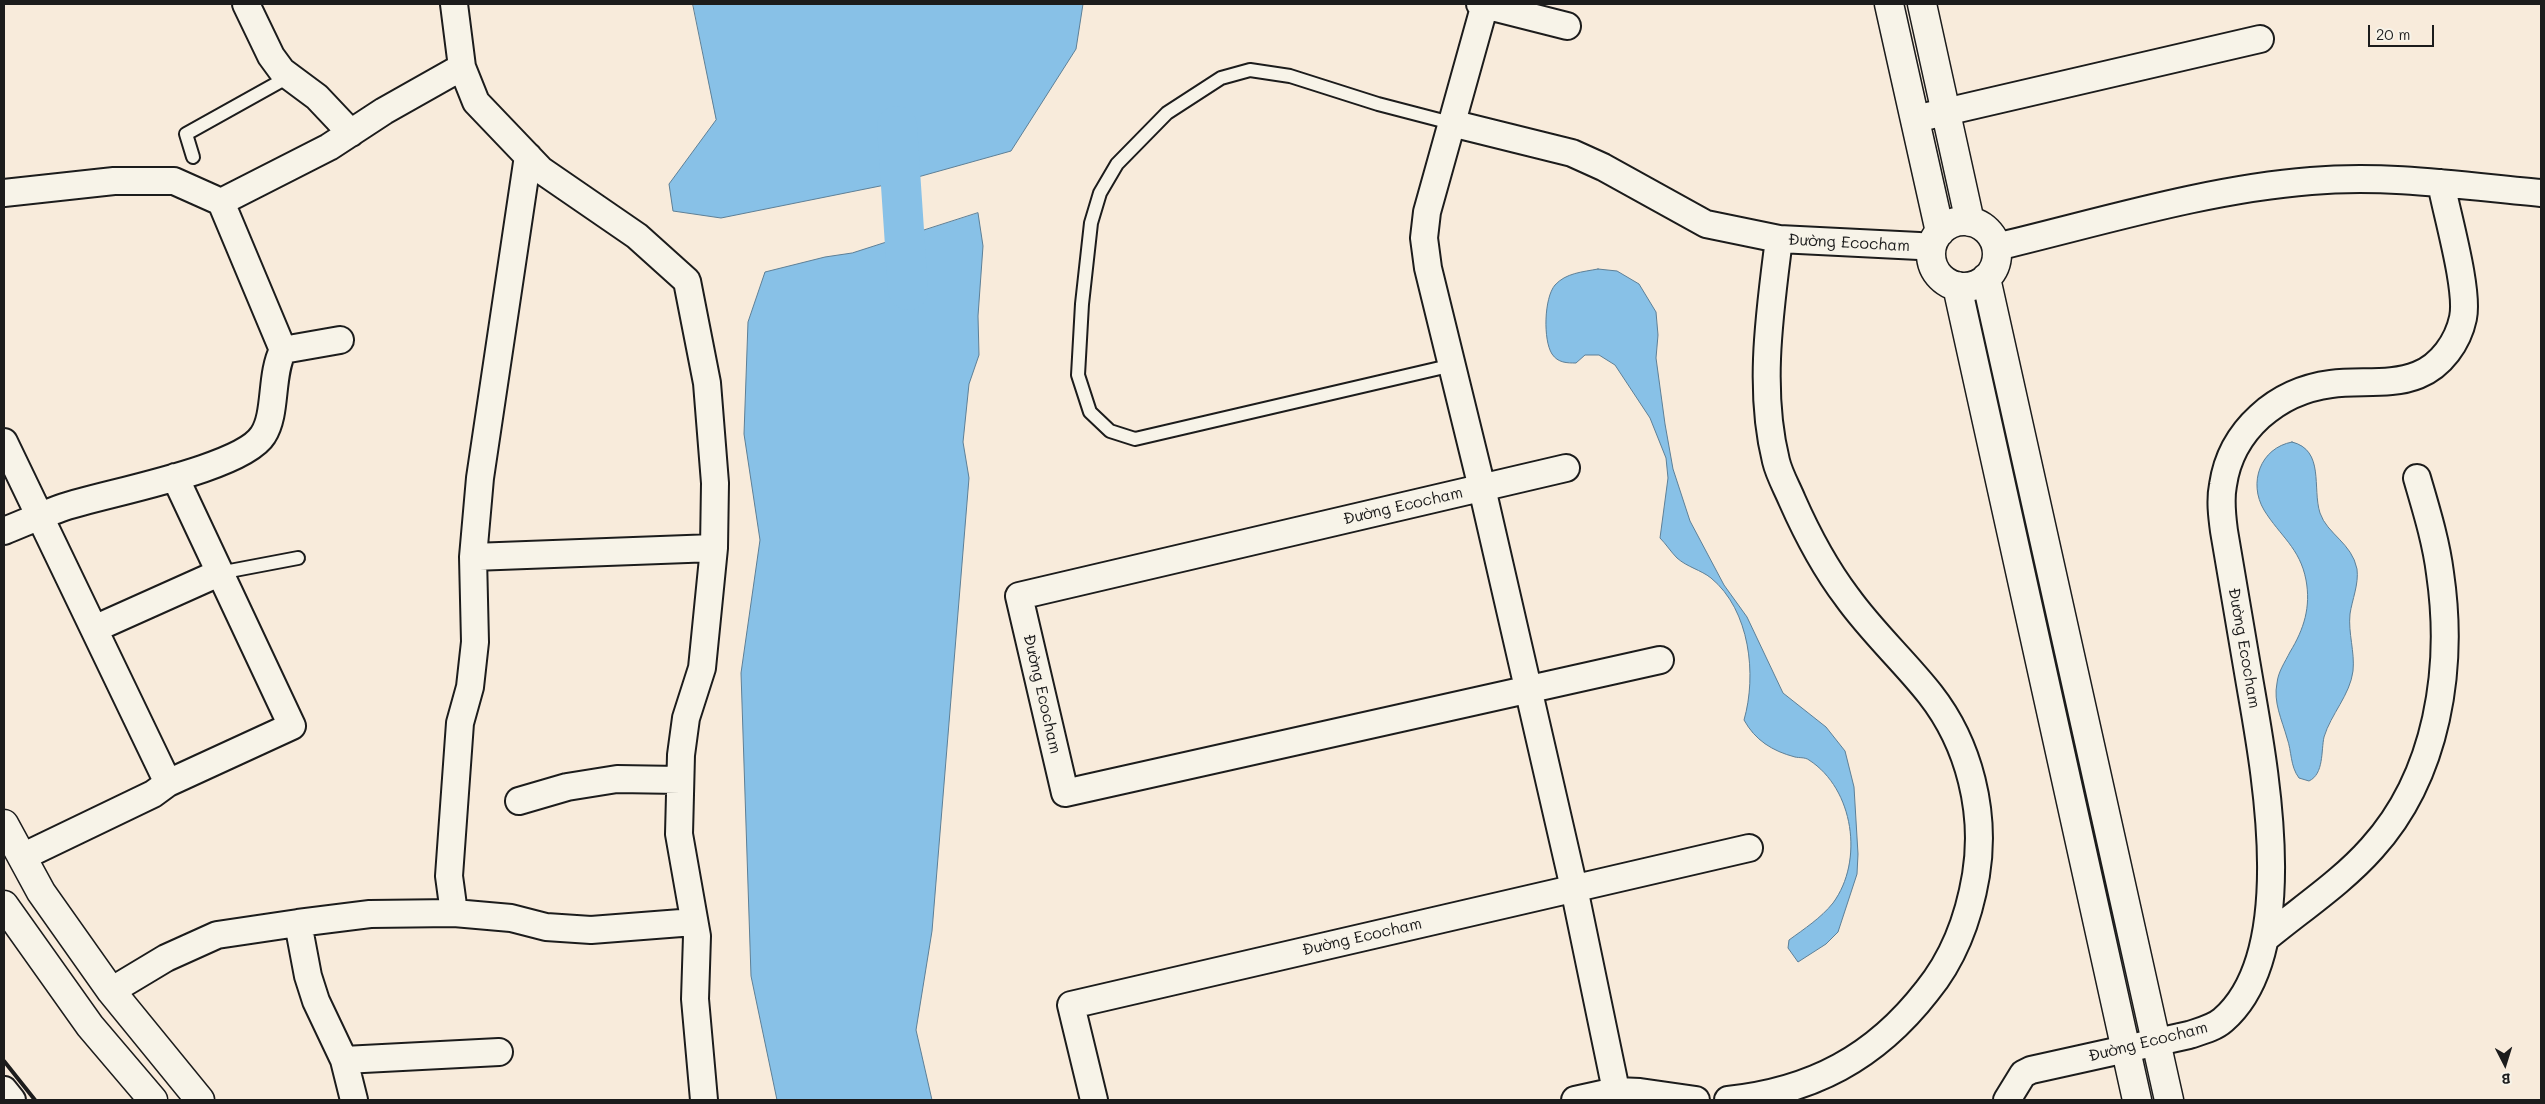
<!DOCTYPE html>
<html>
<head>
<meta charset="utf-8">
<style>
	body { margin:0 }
	#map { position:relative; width:2545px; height:1104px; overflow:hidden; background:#f8ebdb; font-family:Mali,sans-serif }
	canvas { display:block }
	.frame { position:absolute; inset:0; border:5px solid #1c1c1c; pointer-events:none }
	.north { position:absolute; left:2480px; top:1039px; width:50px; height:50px; -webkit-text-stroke:4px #f7f3e8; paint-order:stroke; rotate:175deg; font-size:14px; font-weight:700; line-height:20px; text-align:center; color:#1c1c1c }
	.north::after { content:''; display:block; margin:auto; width:18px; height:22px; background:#1c1c1c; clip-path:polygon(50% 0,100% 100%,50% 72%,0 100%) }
	.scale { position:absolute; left:2368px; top:25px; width:66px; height:22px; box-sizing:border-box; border:2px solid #1c1c1c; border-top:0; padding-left:6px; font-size:15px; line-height:18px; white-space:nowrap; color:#1c1c1c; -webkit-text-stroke:4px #f7f3e8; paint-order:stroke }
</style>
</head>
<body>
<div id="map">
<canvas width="2545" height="1104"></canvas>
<div class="frame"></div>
<div class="north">B</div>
<div class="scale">20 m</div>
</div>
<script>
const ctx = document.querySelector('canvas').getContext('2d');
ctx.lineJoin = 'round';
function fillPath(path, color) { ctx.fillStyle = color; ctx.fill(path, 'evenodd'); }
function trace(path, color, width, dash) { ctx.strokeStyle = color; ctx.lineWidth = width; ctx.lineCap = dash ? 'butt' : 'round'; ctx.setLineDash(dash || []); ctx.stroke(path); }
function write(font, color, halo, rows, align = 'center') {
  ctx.font = font + ' Mali,sans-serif'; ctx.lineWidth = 4.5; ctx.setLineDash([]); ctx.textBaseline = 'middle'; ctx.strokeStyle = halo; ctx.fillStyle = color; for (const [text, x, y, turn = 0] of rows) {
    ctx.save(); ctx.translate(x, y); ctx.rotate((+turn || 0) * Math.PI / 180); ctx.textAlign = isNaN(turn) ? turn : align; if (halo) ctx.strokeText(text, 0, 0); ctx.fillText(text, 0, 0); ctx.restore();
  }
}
const water = new Path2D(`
	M693,4h390l-7,45 -65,102 -111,31 -179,36 -48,-7 -4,-27 47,-64z
	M978,213l5,33 -5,70 1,39 -10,29 -6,58 6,36 -37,453 -16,99 16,70h-155l-26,-124 -10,-303 19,-133 -16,-106 4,-112 17,-50 60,-15 27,-4z
	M1598,269l19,2 22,13 17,28 2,23 -2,23 9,66 8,45 17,52 34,64 23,32 36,76 43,34 19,24 9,36 4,67 -1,20 -19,58 -12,12 -28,18 -10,-14 1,-8c15,-11 32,-22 44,-37 31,-42 21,-114 -24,-143 -4,-3 -10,-2 -14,-3 -23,-6 -40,-17 -51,-37 13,-45 6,-110 -33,-142 -10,-8 -24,-11 -34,-20 -6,-6 -11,-14 -17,-20l8,-60 -2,-20 -16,-40 -35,-53 -16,-10h-14l-9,8c-9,0 -18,0 -24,-9 -9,-14 -8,-56 3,-69 11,-12 27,-13 43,-16z
	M2292,442c33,8 20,46 28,71 7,21 32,30 37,56 2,15 -5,31 -7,45 -2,19 5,38 3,57 -3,24 -22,43 -29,66 -3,14 0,37 -15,44l-10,-3c-9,-12 -7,-26 -12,-40 -5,-18 -14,-36 -10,-55 1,-11 8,-21 13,-31 14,-23 21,-45 16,-72 -6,-32 -26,-44 -42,-70 -16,-27 -4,-62 28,-68z`);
fillPath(water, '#88c1e7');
trace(water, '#5d7f96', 1);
trace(new Path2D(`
	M900,182l12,52`), '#5d7f96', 7);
trace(new Path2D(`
	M897,126l11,164`), '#88c1e7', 40);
const lane = new Path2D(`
	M1451,123l-73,-19 -88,-28 -40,-6 -29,8 -54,35 -50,51 -17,29 -9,30 -9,81 -4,71 12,37 20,19 25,8 318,-74
	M193,157l-7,-23 104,-58
	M219,573l79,-15`);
const street = new Path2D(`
	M246,4l25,52 11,15 35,26 34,36
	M454,4l8,63 14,35 65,68 96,66 50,45 20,102 8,100 -1,65 -12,120 -16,50 -5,37 -2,79 18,102 -2,63 9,101
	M1480,4l87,22
	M1485,4l-58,208 -3,26 4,30 54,220 92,400 44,212
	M1915,119l345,-80
	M1451,123l121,30 31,14 103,57 73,15 140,7
	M4,193l110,-12h60l47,21 108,-55 55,-36 78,-44
	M221,202l62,148
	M1996,247c101,-24 211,-58 315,-66 76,-7 154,5 230,12
	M4,442l164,341
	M1566,468l-547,128 46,197 595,-133
	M4,531c20,-8 40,-17 60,-24 42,-14 178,-38 199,-72 14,-21 7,-60 20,-85l57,-10
	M473,557l241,-9
	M94,629l125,-56
	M519,801l48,-14 50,-8 63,1
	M22,857l131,-63 15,-11 124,-57 -117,-249
	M454,913l-5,-37 11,-153 10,-36 5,-45 -2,-85 7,-79 48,-322
	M298,923l10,53 8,25 28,59 10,40
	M2266,938c35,-29 76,-56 106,-90 66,-73 82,-180 68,-275 -4,-32 -14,-64 -23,-95
	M111,991l55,-33 51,-23 81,-12 72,-9 84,-1 57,5 35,9 45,3 103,-8
	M344,1060l155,-8
	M4,1090l8,10
	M1094,1100l-23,-95 678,-157
	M1575,1100l41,-9 24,1 56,8
	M1728,1100c84,-9 147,-42 199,-109 27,-33 42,-74 49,-116 10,-62 -6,-130 -46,-181 -26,-33 -58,-62 -83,-97 -22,-29 -40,-63 -55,-97 -5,-12 -13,-26 -16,-39 -18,-72 -6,-150 3,-222
	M2007,1100l16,-26 8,-4 158,-35c12,-4 25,-7 34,-15 77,-67 42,-249 27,-336 -9,-51 -17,-102 -26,-153 -2,-15 -4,-31 -1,-46 8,-55 54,-94 108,-101 28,-4 60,2 87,-9 23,-9 40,-33 45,-57 6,-28 -16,-103 -22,-135`);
const secondary = new Path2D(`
	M1889,4l51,228
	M1922,4l48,218
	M1931 254a33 33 0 1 1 66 0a33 33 0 1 1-66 0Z
	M1986,278l183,822
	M1957,286l180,814`);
const highway = new Path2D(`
	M4,824l37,68 70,99 89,109
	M4,905l86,121 63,74`);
trace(lane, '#1c1c1c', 16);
trace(street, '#1c1c1c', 30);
trace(secondary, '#1c1c1c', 31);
trace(highway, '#1c1c1c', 31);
trace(lane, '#f7f3e8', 12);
trace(street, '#f7f3e8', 26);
trace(secondary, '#f7f3e8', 28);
trace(highway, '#f7f3e8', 28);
trace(new Path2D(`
	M4,1061l31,39`), '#1c1c1c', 4);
write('16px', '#1c1c1c', '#f7f3e8', [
	["Đường Ecocham",1849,243,3],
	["Đường Ecocham",1403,506,-13],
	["Đường Ecocham",2244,648,80],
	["Đường Ecocham",1042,694,77],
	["Đường Ecocham",1362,937,-13],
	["Đường Ecocham",2148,1042,-14]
]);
</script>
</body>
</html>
